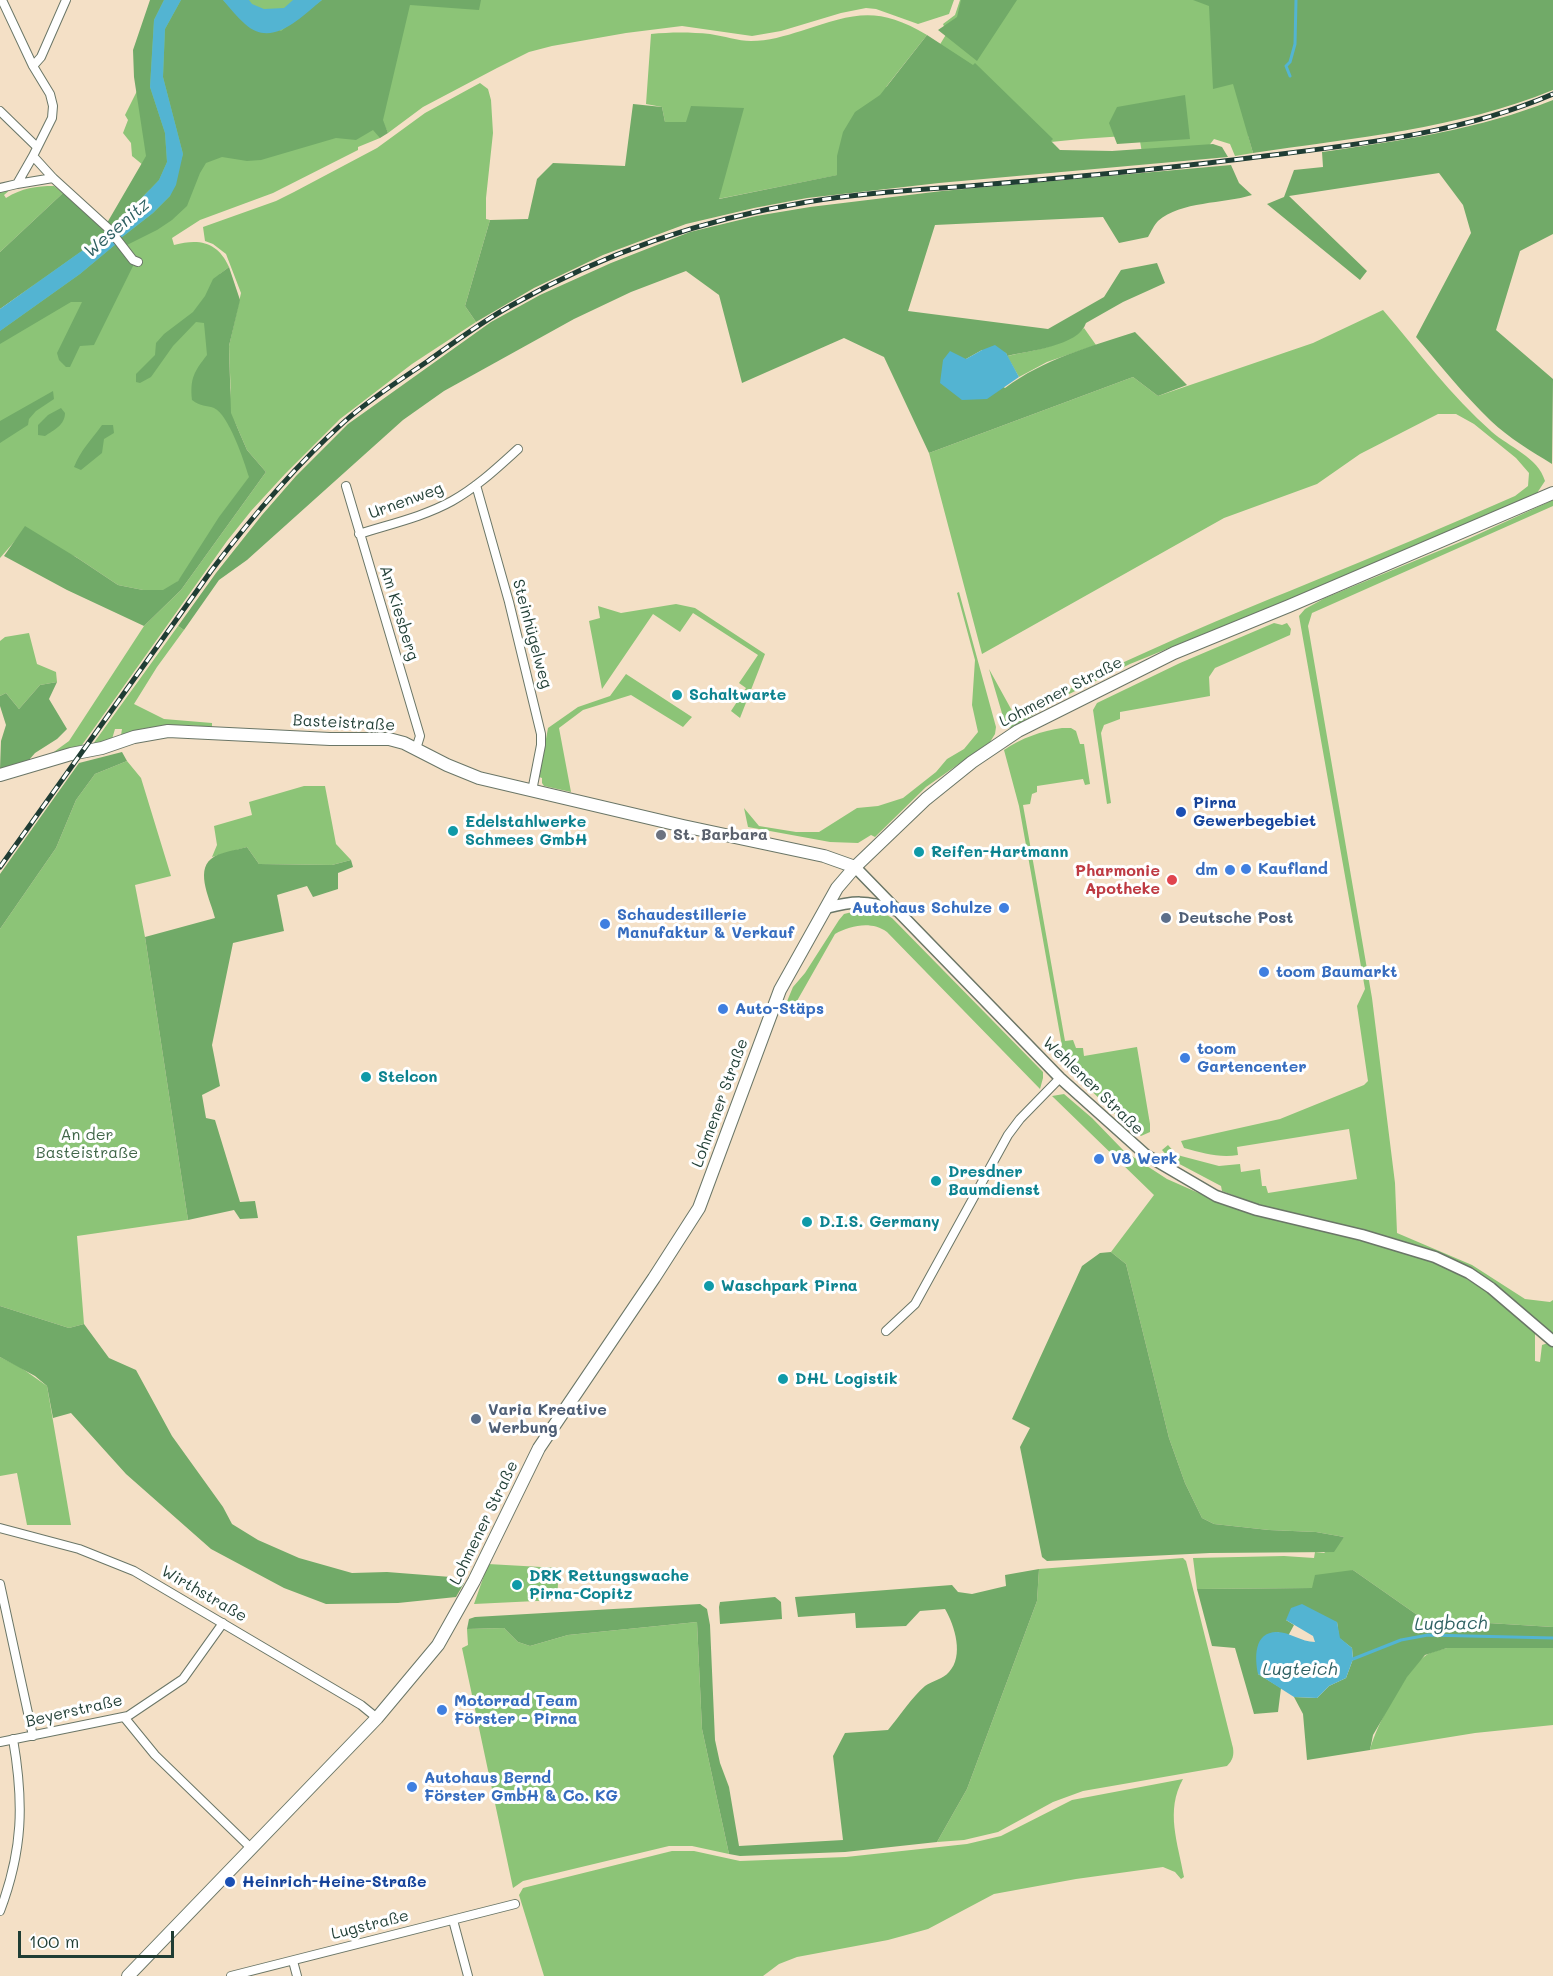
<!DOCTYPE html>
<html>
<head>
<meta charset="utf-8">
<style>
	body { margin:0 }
	#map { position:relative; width:1553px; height:1976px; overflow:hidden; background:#f4e0c6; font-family:Mali,sans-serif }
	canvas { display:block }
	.scale { position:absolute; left:18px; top:1931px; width:156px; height:27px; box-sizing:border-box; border:3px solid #1f3d34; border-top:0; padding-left:8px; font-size:18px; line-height:21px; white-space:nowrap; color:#1f3d34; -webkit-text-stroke:4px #fff; paint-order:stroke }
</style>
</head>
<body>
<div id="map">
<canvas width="1553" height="1976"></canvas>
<div class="scale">100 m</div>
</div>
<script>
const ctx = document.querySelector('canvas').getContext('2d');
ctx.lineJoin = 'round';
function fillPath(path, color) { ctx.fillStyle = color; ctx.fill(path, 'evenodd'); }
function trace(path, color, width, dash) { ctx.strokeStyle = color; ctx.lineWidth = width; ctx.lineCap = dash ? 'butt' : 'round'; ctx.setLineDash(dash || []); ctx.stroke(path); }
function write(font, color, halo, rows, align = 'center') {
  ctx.font = font + ' Mali,sans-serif'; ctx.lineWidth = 6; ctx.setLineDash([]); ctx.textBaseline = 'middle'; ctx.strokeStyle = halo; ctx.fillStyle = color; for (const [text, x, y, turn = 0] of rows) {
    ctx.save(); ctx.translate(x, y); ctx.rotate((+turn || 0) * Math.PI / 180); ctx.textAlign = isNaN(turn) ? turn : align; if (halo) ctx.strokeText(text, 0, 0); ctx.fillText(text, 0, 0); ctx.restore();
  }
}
fillPath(new Path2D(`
	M154,0h800l-5,14 -31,10 -42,-15 -10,-1 -25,5 -60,18 -29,5 -70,-10 -56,7 -74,13 -23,6 -32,16 -74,39 -35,26 -5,-11 -3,16 -22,9v3l-85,43 -73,27 -28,18 2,7c27,-7 44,-2 55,22l-9,7 11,125 -2,-53 12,-53 -15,-39 -13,-10 -8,-3 -2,-14 73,-26 18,-9 83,-44 48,-35 55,-30 8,6 3,11 2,33 -7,65v21l4,1 -25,86 11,16 -64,42 -72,55 -55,55 -34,37 -24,30 -145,204 -31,9 18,-13 75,-115 37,-36 85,-118 -19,-22 -13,-30 22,59 -40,59 -50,57 -13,-5h-10l-25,-5 -42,-28 -55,-23 -21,24v-248l135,-102 14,-18 5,-16 -22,-18 -1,-13 -8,-10 5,-13 -3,-5 12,-24z
	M960,0h593l-305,135 5,18 -18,3 -5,-12 -16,-5 -6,8 -65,12 -4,-24 -58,4 -243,24v12l-120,24 -32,-77h-21l-3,-15 -16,-3 5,-70c20,-2 39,-2 59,0 14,2 28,7 41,7 17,0 34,-5 50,-10 53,-17 75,-26 126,4l-41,52 40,-20 21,-34 -4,-9 12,-9z
	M17,184l-13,11 2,3c16,-10 30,-12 48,-12l9,7 -63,59v-64z
	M1383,310c35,41 68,86 109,122 17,15 46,25 53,49l-8,12 -250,107 -157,64 -71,35 -47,29 -6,-1 -17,-58 27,49c94,-54 193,-94 293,-135 69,-28 138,-57 206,-87l13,-10 1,-13 -13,-15 -42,-34 -18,-10h-18l-78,40 -43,30 -93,34 -242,136 -53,-201 204,-76 25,19 155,-53z
	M1084,328l12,17 -49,17 -28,15 -12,-21c28,-6 55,-9 77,-28z
	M1553,500v6l-241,107 -4,13 64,372 23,185 2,50 75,32 53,34 25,3 3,-2v36l-117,-84 -46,-14 -131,-33 -37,-14 -1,-5 -51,-27 -8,-9 6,-5 8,9 5,2 38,10 21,-2 1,8 19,-3 2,17h4l2,7 89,-14 -8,-50 -112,18 1,8c-19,3 -35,-2 -54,-7l-3,-7 99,-22 84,-34 4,-4 -11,-75 8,-17 -66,-373 6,-7 20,-11 145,-60z
	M959,592l37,135 -1,7 -5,8 -64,45 -51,50 -4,-2 -13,8 -28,-1 -82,-15 -4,-19 15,18 37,6h23l38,-24 21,-2 25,-8 33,-26 11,-13 17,-10 14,-17 -6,-27 3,-45 -18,-67z
	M676,604l19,4 70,46 -25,64 -9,-7 15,-23 -7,-5 19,-28 -65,-42 -13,19 -27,-18 -51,75 -13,-68 11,-3 -2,-12 23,7z
	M1274,623l8,2 5,-2 4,6 -1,6 -75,33 -6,9 1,19 -90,16v7l-16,6 -3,8 10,70 -4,1 -14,-94 4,-7 83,-40z
	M178,626l6,4 -27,37 -23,37 30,15 48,4v4c-30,-3 -62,-3 -91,8l1,-6h-7l-3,10 -19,5z
	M29,633l8,31 19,8 1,10 -17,3 -21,24 -13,-16 -6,3v-55l5,-4z
	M626,674l66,43 -9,10 -52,-32 -48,15 -24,18 12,64 -27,-6 -2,-3v-5l-3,-1 9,-49 30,-21 32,-11z
	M1062,728h9l5,3 4,13h4l6,40 -5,1 -2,-6 -46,7v6l-5,2 -2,10 -7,1 42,236 8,-1 3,8h7l1,8 53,-9 13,77v8l-9,4 -27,-23 -60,-59 8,-8 -43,-240 -15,-56c17,-12 38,-19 58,-22z
	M127,761l14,17 30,98 -36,9 10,52 43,283 -111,16 7,88 -15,4 -69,-22v-377l56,-81 20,-48 19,-26z
	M304,786h21l11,58 15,16 -19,5 -73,-1 -12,-17 -35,10 5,-12 -3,-19 38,-11 -3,-13z
	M860,906l20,5 12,7 151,154v6l-3,11 -153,-157c-15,-11 -36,-7 -52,2l-46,81 -6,-4 10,-24 12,-14 34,-53 5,-6 16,-4z
	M1064,1094l28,24 32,33 43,28 61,27 185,47 35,15 41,24 46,40v29l5,1 2,-17 6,-2 5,4v280l-130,-8 -70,-49 -40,18 -116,1 -4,-31 91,-2 30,2 1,-6 9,1 20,-16 -28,-5 -47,-2 -55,-6 -12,-6 -17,-35 -16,-45 -43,-174 -15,-12 43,-57 -102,-99z
	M0,1357l20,10 27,19 24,139h-44l-10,-52 -17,3z
	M1183,1558l3,3 47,187c1,7 0,12 -6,18l-144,25 -30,11 -55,30 -34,8 -27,2 30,-53 70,-188 2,-32z
	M488,1564l71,4 -2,32 -83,4z
	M697,1622l5,107 27,125 -37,-8h-23l-146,35 -10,7 -51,-240 6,-3 -1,-16 37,-1 14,14 12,4 38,-11z
	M1447,1648h106v77l-78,8 -105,17c5,-22 36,-81 55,-94 5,-4 15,-6 22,-8z
	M1183,1779c-18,32 -5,64 1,98l-3,2 -6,-7 -12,-5 -87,12 -82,15 -66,35 -40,11 -91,17 -18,7 -16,12h-219l-25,-81 4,-7 4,-1 145,-36h22l46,10 106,-4 121,-13 34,-8 71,-36z`), '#8cc477');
fillPath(new Path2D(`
	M150,0h14l-10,20 -4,67 15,46 2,29 -8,18 -46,48 -6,-5 39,-67 -12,-79 -1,-27z
	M181,0h42l10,10 48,21 41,-31h159l-2,10 -69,-5 -27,115 5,13 -8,5 -7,-8 -17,10 -20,-2 -75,22 -14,1 -25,-4 -16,6 -6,10 -13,33 -15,14 -15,10 -30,15 -6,-7 32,-25 17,-17 13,-42 -20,-77 2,-48z
	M961,0h56l-40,61 -39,-31 19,-13z
	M1193,0h360v90c-95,39 -200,48 -300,63l-20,-69 -20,5 -4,-83z
	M927,35l46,30 2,-2 78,76 -2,2 9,9 52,1 101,-7 9,3 6,10 -289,26 -132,15 -53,10 -68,16 -83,31 -69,33 -58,34 -11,-16 25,-86 38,-1 9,-40 16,-16 72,3 8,-62 29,3 3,15h21l5,-16 53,2 -25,91 118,-24v-19l6,-24 12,-20 25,-17z
	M1185,95l5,44 -73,5 -8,-21 8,-16z
	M1553,100v134l-33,17 -24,79 57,49 -1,85c-21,-13 -43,-26 -61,-43 -27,-26 -51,-56 -75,-84l55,-104 -8,-28 -24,-32 -150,23 78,75 -7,9 -93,-76 17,-7 10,-27 29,-3 -1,-15c77,-11 159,-23 231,-52z
	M1231,165l8,18 13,12c-29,9 -71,6 -94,26 -4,4 -7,11 -10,16l-29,6 -16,-26 -168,8 -27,86 140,18 56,-32 17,-27 36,-7 8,20 -42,19 -37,21c-7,23 -58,28 -79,33l-1,-3 -24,-3 -16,9 39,29c39,-29 84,-41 130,-56l52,53 -29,11 -25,-19 -204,76 -45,-96 -40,-19 -102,45 -23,-88 -33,-24 -55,21 -57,27 -130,72 -41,29 -156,140 -28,20 -35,50 -6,-4 38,-53 46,-58 34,-39 52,-52 143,-102 49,-27 71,-32 79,-31 66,-16 54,-9 132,-16z
	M63,193l44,40 -107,76v-57z
	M116,244l18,20 -40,81 -14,1 -10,21h-4l-7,-7 -2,-7 25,-51h-11l-71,42v-13l80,-57z
	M229,267l11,33 -11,46 2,67 16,37 19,22 -85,118 -37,36 -77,-36 -63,-34 21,-30 54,33 39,26 25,5h20l15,-9 41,-64 30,-40c-5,-16 -20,-62 -35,-69 -8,-3 -13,-1 -22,-8 -2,-22 2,-28 15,-45l-3,-32 -8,-1 -23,24 -22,31 -11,6 -4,-1v-8l19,-19 1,-12 8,-9 29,-22 12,-16 8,-17z
	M53,391l1,8 -18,12 -7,8 -1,6 -28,18v-22z
	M61,408l4,5c0,12 -11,17 -20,23l-7,-1v-10l10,-10z
	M102,425h11l1,8 -10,6 -2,14 -21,17 -7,-3c6,-16 18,-28 28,-42z
	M57,682l-8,17 18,30 -10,10 -22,14 -6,7 -29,9 1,-28 5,-16 -6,-19v-10l6,-3 13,16 21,-24z
	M122,752l5,9 -32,13 -19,26 -20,48 -56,81v-55l79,-111z
	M247,847l12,17 73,1 19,-5 2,7 -15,6v16l-25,8 -6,-11 -30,9 7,36 -51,12 -21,102 8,41 -18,9 4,23 9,2 25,82 15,-1 3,17 -18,1 -6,-9 -46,10 -43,-283 70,-19c-4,-17 -20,-46 -4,-59 8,-7 26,-9 36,-12z
	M1111,1252l15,12 43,174 16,45 17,35 12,6 55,6 47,2 28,5 -10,15 -124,1 -163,8 -5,-4 -22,-110 10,-19 -18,-9 70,-153 18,-13z
	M0,1306l69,22 15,-4 25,34 27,12 36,66 51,71 9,17 26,16 41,18 53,15 35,-1 64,5 13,6 -8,14 -58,6 -72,1 -42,-16 -73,-39 -85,-75 -55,-61 -18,5 -6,-32 -12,-10 -35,-19z
	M1039,1569l-2,32 -70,188 -30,53 -92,10 -105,4 -11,-2 -27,-125 -5,-107 -129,13 -38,11 -12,-4 -14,-14 -37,1 2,-10 6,-2 225,-13 7,5 3,16 5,115 5,23 9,24 10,59 104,-6 -10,-84 12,-23 43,-3c11,-13 24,-33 37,-44 7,-5 18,-7 24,-14 15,-16 6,-46 -4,-63l-25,2 -14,15 -50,2 -1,-15 -57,4 -3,-20 157,-12 6,7 14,2 34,-8 -1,-11z
	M1353,1570l70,49 130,8v21h-106l-22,7 -18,22 -34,58 -3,15 -63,10 -4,-46 -9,-17 23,1 12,-12 17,-8 7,-19 -1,-11 -13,-10 -2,-16 -51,-2 8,5 -6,11 -11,-4 -9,3 -10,39 23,14 -3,24 -24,2 -19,-66 -23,-2 -15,-57 115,-1 3,-13z
	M775,1597l6,5 1,17 -62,5 -1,-17 1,-5z`), '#71aa68');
fillPath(new Path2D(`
	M164,0h17l-16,29 -2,48 20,77 -7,31 -6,11 -17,17 -32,25 -8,-10 46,-48 8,-18 -2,-29 -15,-46 4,-67z
	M223,0h26l3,4 12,5 20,-1 9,-8h29c-21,17 -50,49 -77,24 -8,-7 -15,-16 -22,-24z
	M107,233l9,11 -36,30 -80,57v-22z
	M995,345l11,8 13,24 -32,22 -25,1 -22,-17 3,-23 7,-9 16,8 16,-9z
	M1302,1604l35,18 3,16 12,10 1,11 -7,19 -17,8 -12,12 -23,-1 -36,-23c-3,-15 -5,-42 19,-42 13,0 24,10 38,10l-2,-6 -27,-16 5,-12z`), '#53b4d2');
trace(new Path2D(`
	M1290,76l-4,-10 4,-4 5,-18 1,-44
	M1353,1659l48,-19 27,-5 125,3`), '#53b4d2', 3);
const minor = new Path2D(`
	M2,0l31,66 17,28 3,12 -1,12 -19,38 20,22 56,51 24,31 5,2
	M33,66l8,-9 25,-57
	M0,111l37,36
	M17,184l36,-6
	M0,188l17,-4 16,-28
	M476,485l33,117 32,132v11l-9,46
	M346,486l74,250 -4,13
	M359,534c31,-10 64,-17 93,-33 25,-14 45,-33 66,-52
	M886,1331l29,-27 93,-169 12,-16 40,-41
	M0,1528l79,21 55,22 227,134 16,13
	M0,1584l33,152
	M124,1717l31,38 97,94
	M0,1742l128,-26 55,-37 40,-56
	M0,1911c23,-61 24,-108 13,-172
	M453,1920l15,56
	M293,1961l4,15
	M231,1976l284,-72`);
const tertiary = new Path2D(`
	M855,867l205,211 86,77 70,41 41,14 105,25 73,22 34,16 22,15 62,53
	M826,908c27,-7 41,-8 68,2`);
const secondary = new Path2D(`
	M0,775l71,-21 31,-6 32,-11 34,-6 162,8h59l15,4 43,22 32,13 204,48 141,30 31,11
	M128,1976l249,-258 61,-73 36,-64 65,-133 115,-170 45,-70 81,-218 57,-102 18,-21 71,-68 46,-37 46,-31 156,-78 115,-47 264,-113`);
trace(minor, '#6a7667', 10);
trace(tertiary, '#6a7667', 13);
trace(secondary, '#6a7667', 14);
trace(minor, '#fff', 8);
trace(tertiary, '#fff', 10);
trace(secondary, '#fff', 12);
const rail = new Path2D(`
	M0,867l211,-296c40,-53 84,-105 133,-149 26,-23 56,-42 84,-61 28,-20 56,-41 86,-57 92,-52 190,-85 293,-102 53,-9 108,-12 162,-16 94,-8 187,-16 280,-28 103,-13 208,-23 304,-64`);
trace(rail, '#1f3d34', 5);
trace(rail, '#fff', 3, [9]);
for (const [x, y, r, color] of [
	[677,695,6,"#0f9aa8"],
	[1181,812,6,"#1a4fb4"],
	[453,831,6,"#0f9aa8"],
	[661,835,6,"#6b7280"],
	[919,852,6,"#0f9aa8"],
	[1246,869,6,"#3f7fe0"],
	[1230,870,6,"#3f7fe0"],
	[1172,880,6,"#e0444e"],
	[1004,908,6,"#3f7fe0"],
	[1166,918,6,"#5c6f8a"],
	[605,924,6,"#3f7fe0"],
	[1264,972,6,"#3f7fe0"],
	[723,1009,6,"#3f7fe0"],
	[1185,1058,6,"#3f7fe0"],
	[366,1077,6,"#0f9aa8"],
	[1099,1159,6,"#3f7fe0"],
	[936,1181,6,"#0f9aa8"],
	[807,1222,6,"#0f9aa8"],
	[709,1286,6,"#0f9aa8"],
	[783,1379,6,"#0f9aa8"],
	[476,1419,6,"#5c6f8a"],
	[517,1585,6,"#0f9aa8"],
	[442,1710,6,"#3f7fe0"],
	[412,1787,6,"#3f7fe0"],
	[230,1882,6,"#1a4fb4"]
]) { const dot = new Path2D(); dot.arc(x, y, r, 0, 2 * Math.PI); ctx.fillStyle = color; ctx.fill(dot); trace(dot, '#fff', 2); }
write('16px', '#1f3d34', '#fff', [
	["Urnenweg",406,501,-20],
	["Am Kiesberg",399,613,73],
	["Steinhügelweg",532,634,75],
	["Lohmener Straße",1061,692,-27],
	["Basteistraße",344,723,3],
	["Wehlener Straße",1093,1086,44],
	["Lohmener Straße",720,1103,-70],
	["Lohmener Straße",484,1523,-64],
	["Wirthstraße",204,1594,30],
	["Beyerstraße",74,1711,-13],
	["Lugstraße",370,1925,-14]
]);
write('bold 16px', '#0d838f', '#fff', [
	["Schaltwarte",689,695],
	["Edelstahlwerke",465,822],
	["Schmees GmbH",465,840],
	["Reifen-Hartmann",931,852],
	["Stelcon",378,1077],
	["Dresdner",948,1172],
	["Baumdienst",948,1190],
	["D.I.S. Germany",819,1222],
	["Waschpark Pirna",721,1286],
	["DHL Logistik",795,1379],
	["DRK Rettungswache",529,1576],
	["Pirna-Copitz",529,1594]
], 'left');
write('bold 16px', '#164399', '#fff', [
	["Pirna",1193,803],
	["Gewerbegebiet",1193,821],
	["Heinrich-Heine-Straße",242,1882]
], 'left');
write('bold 16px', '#5b616d', '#fff', [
	["St. Barbara",673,835]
], 'left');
write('bold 16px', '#366cbe', '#fff', [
	["Kaufland",1258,869],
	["dm",1218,870,"right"],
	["Autohaus Schulze",992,908,"right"],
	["Schaudestillerie",617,915],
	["Manufaktur & Verkauf",617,933],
	["toom Baumarkt",1276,972],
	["Auto-Stäps",735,1009],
	["toom",1197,1049],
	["Gartencenter",1197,1067],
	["V8 Werk",1111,1159],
	["Motorrad Team",454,1701],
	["Förster - Pirna",454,1719],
	["Autohaus Bernd",424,1778],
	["Förster GmbH & Co. KG",424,1796]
], 'left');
write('bold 16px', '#be3a42', '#fff', [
	["Pharmonie",1160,871],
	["Apotheke",1160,889]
], 'right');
write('bold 16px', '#4e5e75', '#fff', [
	["Deutsche Post",1178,918],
	["Varia Kreative",488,1410],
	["Werbung",488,1428]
], 'left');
write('16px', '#406648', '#fff', [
	["An der",87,1135],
	["Basteistraße",87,1153]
]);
write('italic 18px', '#2f6163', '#fff', [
	["Wesenitz",117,228,-41],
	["Lugbach",1451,1624,-1],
	["Lugteich",1300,1669]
]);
</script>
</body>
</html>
